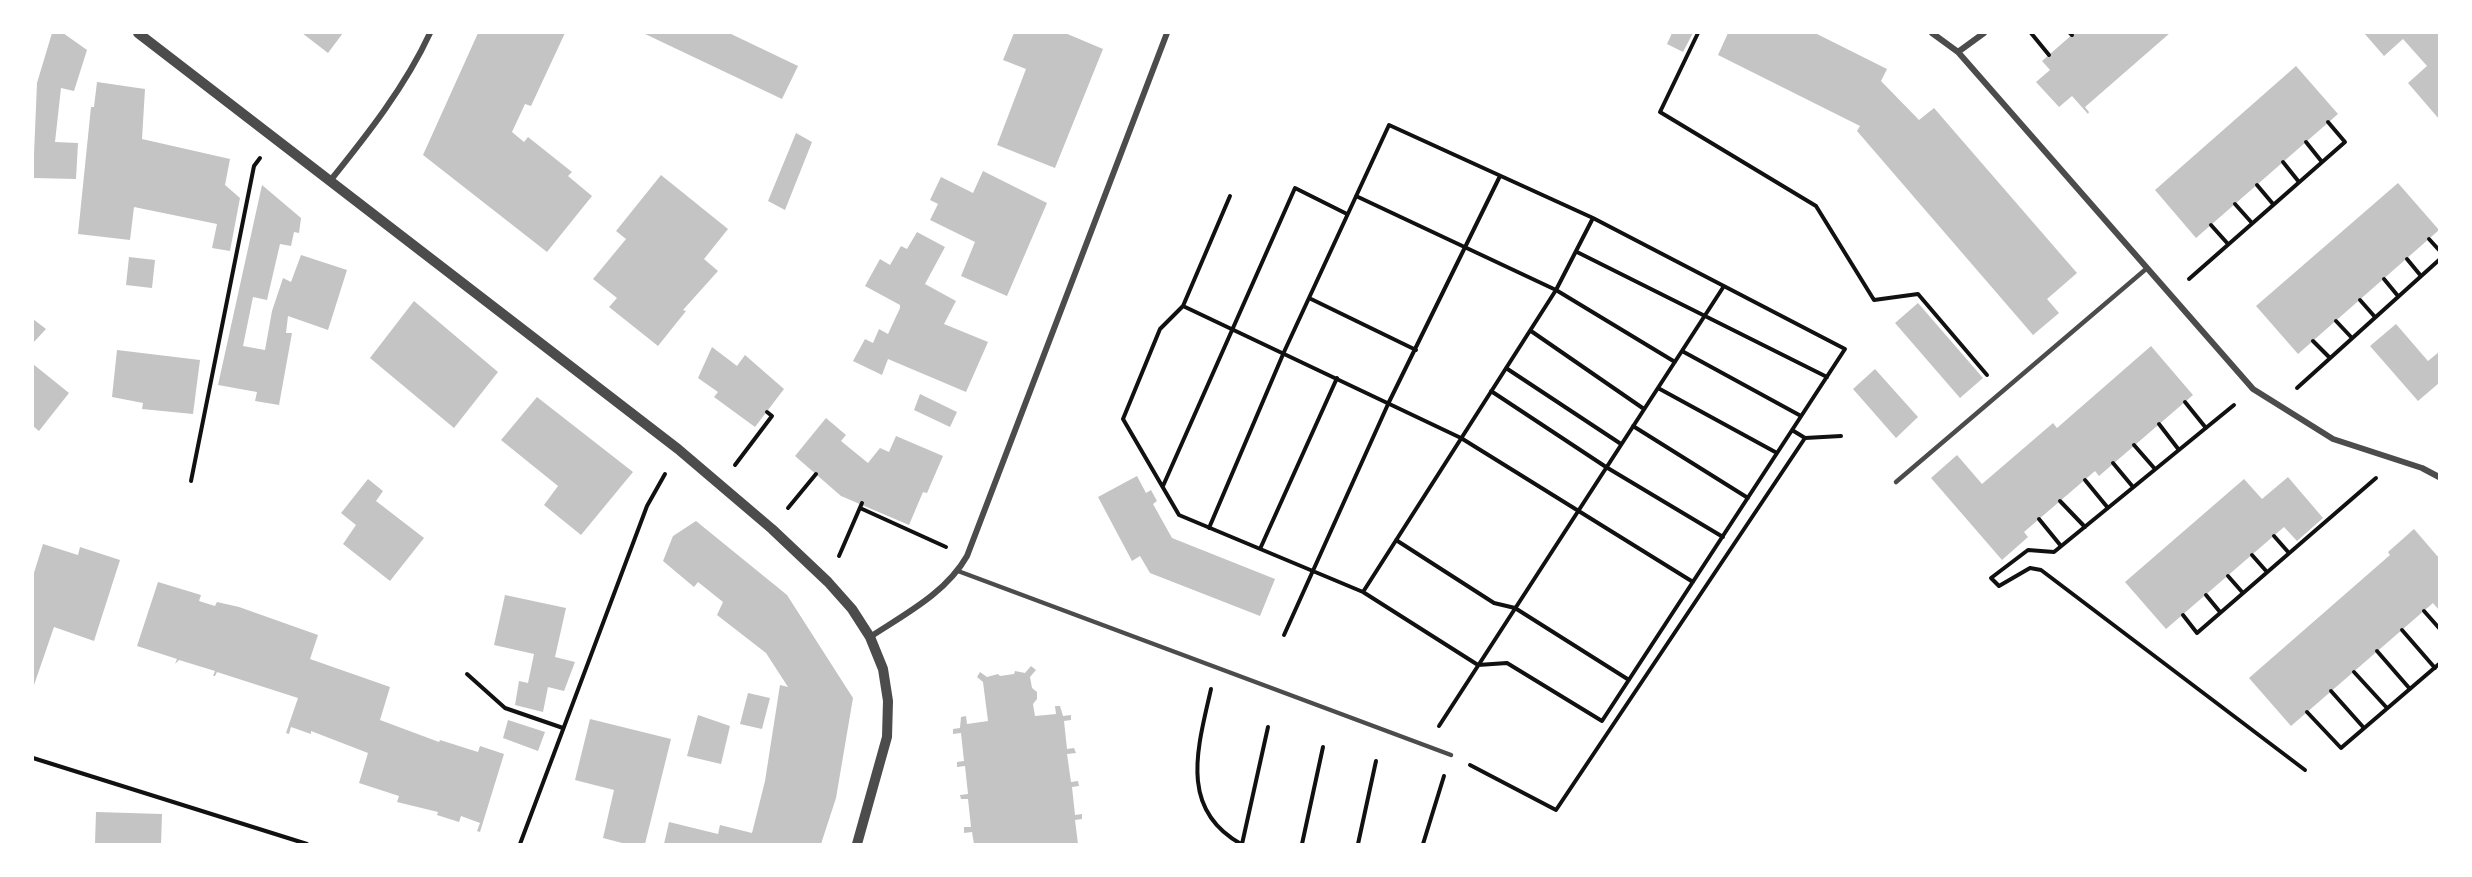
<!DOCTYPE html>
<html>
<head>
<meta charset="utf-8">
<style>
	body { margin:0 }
	#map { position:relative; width:2472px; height:877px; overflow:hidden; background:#fff; font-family:"Playfair Display",serif }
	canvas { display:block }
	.frame { position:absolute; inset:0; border:34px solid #fff; pointer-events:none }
</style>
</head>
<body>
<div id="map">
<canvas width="2472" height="877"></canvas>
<div class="frame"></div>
</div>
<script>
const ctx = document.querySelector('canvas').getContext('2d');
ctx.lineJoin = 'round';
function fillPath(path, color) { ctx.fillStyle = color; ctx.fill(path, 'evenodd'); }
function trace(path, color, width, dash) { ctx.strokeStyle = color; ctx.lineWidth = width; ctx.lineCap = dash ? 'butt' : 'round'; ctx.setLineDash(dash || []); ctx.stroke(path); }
fillPath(new Path2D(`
	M52,33h11l24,17 -13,41 -13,-3 -6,54 23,1 -2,36 -43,-1 4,-95z
	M302,33h41l-15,20z
	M478,33h87l-34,73 -6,-2 -13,28 12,10 4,-5 44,35 -4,4 24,20 -45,56 -124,-97z
	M643,33h86l69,33 -16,33z
	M1014,33h51l38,16 -48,119 -58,-23 29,-76 -23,-9z
	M1672,33h21l-10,19 -16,-8z
	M1728,33h87l72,36 -6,12 38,39 15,-12 143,165 -30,26 12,14 -26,22 -176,-204 3,-5 -142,-71z
	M2074,33h96l-85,74 4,5 -1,2 -16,-18 -13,11 -23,-25 14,-12 -8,-9z
	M2364,33h75v86l-31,-36 19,-17 -24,-27 -19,17z
	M2296,66l42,48 -142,124 -41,-48z
	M97,82l48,7 -3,50 88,20 -5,26 15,13 -10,53 -18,-3 5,-24 -83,-17 -4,33 -52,-6 13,-127h3z
	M796,133l16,9 -27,68 -17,-9z
	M983,171l64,32 -40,93 -46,-20 14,-34 -45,-22 8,-16 -8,-4 11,-23 32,16z
	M661,175l67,54 -24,30 14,12 -35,39 3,1 -28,35 -49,-39 8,-9 -24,-19 33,-40 -10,-8z
	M2398,183l41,47 -141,124 -42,-48z
	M262,185l39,33 -2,15 -5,-1 -3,14 -11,-2 -13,56 -14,-3 -10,49 22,4 7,-39 11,-33 8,4 10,-27 46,15 -19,60 -40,-14 -2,17h6l-13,72 -24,-4 2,-9 -39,-7z
	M917,232l28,15 -20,37 31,17 -12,23 44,18 -22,50 -78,-33 -6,16 -29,-14 12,-22 8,4 6,-14 9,5 12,-26v-3l-35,-19 15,-27 10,6 11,-19 6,3z
	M129,257l26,3 -3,28 -26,-3z
	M414,301l84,71 -44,56 -84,-70z
	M1918,303l65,75 -23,20 -65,-75z
	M33,319l13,10 -13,14z
	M2396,324l32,37 11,-9v31l-21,18 -48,-55z
	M2151,346l42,49 -94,81 -4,-5 -71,61 4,5 -26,23 -71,-82 26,-23 25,29 71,-61 4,5z
	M712,347l25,19 8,-11 39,34 -29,38 -41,-30 4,-5 -20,-14z
	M117,350l83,10 -7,54 -51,-5 1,-6 -31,-6z
	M33,364l36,29 -30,38 -6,-5z
	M1875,369l43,48 -22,21 -43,-49z
	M920,394l37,18 -7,15 -36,-17z
	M537,397l96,75 -52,63 -37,-30 14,-19 -57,-46z
	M826,418l20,17 -5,6 27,22 12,-15 9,4 7,-16 47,20 -16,37 -4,-1 -14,33 -68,-29 -46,-40z
	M1137,476l9,17 5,-3 6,11 -4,3 19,34 103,41 -15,37 -110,-43 -10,-17 -8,5 -34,-64z
	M2288,477l35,41 -26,23 -13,-14 -118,102 -41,-47 119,-103 18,20z
	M368,479l15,12 -7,10 48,37 -34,43 -47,-37 13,-19 -15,-12z
	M696,521l91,74 66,103 -17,100 -15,46h-157l5,-22 49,12 2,-9 32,8 13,-52 15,-96 8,2 -22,-34 -49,-38 6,-13 -25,-20 -4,5 -31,-26 10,-25z
	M2414,529l25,29v52l-6,-7 -142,123 -42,-48 141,-123 -2,-3z
	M43,544l35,11 2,-8 40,13 -26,81 -40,-14 -21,61v-112z
	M158,582l43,13 -2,6 16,5 2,-4 22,5 79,28 -8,24 80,28 -10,33 59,22 1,-2 38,12 2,-6 24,8 -24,78 -3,-1 3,-8 -19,-7 -2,6 -22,-7 1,-3 -41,-10 2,-6 -40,-13 9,-30 -57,-22v3l-20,-7 -2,7 -3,-1 12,-35 -81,-26 -2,4h-2l2,-5 -36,-11 -4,4 2,-5 -40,-13z
	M505,595l61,13 -11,49 20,5 -11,29 -16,-4 -5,25 -28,-7 4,-24 9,2 6,-29 -40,-9z
	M1031,666l5,4 -6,7 2,11 5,4v7l-4,5 2,12 21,-2 -1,-8h5l3,10 8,-1v5l-7,1 3,28 7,-1 2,5 -9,1 4,28 7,-1 1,5 -7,1 3,28 7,-1v5l-7,1 3,24h-104l-2,-12 -8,1v-6h7l-3,-28h-7l-1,-4 8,-1 -3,-28 -8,1v-5l7,-1 -3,-28 -8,1v-5l7,-1 1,-11 5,-1 1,8 21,-3 -5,-39 -6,-5 3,-5 7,5 11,-3 2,2 14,-2 1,-3 10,2z
	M748,693l22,5 -8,31 -22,-5z
	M698,715l32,11 -9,38 -34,-8z
	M590,719l81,20 -26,105h-19l-23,-6 11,-48 -39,-10z
	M508,720l37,12 -7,19 -35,-13z
	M96,812l66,2 -1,30h-66z`), '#c4c4c4');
trace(new Path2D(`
	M1698,33l-38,79 156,94 58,94 44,-6 69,81
	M2031,33l18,22
	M2070,33l2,2
	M2306,142l16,20
	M2283,162l16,20
	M2257,185l16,19
	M1356,196l200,94 119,72
	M2235,204l17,19
	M2211,225l17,19
	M2429,239l10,11
	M1577,252l250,125
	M2407,259l14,17
	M2189,279l156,-137 -17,-20
	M2384,279l14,17
	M1309,298l107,52
	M2360,300l15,17
	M1183,306l278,132 232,144
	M2336,321l16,17
	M1531,331l113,78
	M2313,341l17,17
	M1682,351l119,65
	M1506,368l115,76
	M1658,388l119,65
	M2297,388l142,-128
	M1491,391l115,76 117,70
	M2185,402l21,26
	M2234,405l-180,147 -26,-2 -37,28 8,8 31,-18 11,2 264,200
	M2159,424l20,26
	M1633,426l115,72
	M1792,430l13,8
	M2134,445l21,24
	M2113,463l20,24
	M735,465l37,-49 -5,-4
	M2085,480l23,28
	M191,481l63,-315 6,-8
	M1163,486l132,-298 52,26
	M2060,501l25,26
	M788,508l28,-34
	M860,508l86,39
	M2039,519l22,27
	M1209,528l75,-176 105,-227 204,93 252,131 -243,372 -95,-58 -29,2 -115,-73 -184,-77 -56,-96 37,-90 23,-23 47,-110
	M2274,536l15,17
	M1396,540l98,63 21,5 114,72
	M1260,549l77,-171
	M2252,555l15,17
	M839,556l23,-53
	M2228,576l15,17
	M1363,592l193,-302 37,-72
	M2206,595l14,17
	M2424,611l15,17
	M2183,615l14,18 179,-155
	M2402,630l33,38
	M1284,635l105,-233 111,-226
	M2377,651l33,38
	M2354,672l33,36
	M467,674l38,34 58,20
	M1211,689c-13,58 -33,120 30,155
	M2331,691l33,37
	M2307,712l34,36 98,-84
	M1439,726l285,-440
	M33,758l274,86
	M1470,765l86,45 249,-372 36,-2
	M520,844l127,-338 18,-32
	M1242,844l26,-117
	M1302,844l21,-97
	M1358,844l18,-83
	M1423,844l21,-68`), '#111', 4);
trace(new Path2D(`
	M1896,482l250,-213
	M958,571l493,184`), '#4c4c4c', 4.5);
trace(new Path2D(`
	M1932,33l26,19 295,337 80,50 89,29 17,9
	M1958,52l26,-19
	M330,181c37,-46 75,-94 100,-148
	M870,637c35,-23 76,-44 97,-81l200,-523`), '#4c4c4c', 6);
trace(new Path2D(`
	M138,33l540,416 94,80 56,53 24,27 18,28 13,32 5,32 -1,36 -30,107`), '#4c4c4c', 10);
</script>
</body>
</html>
